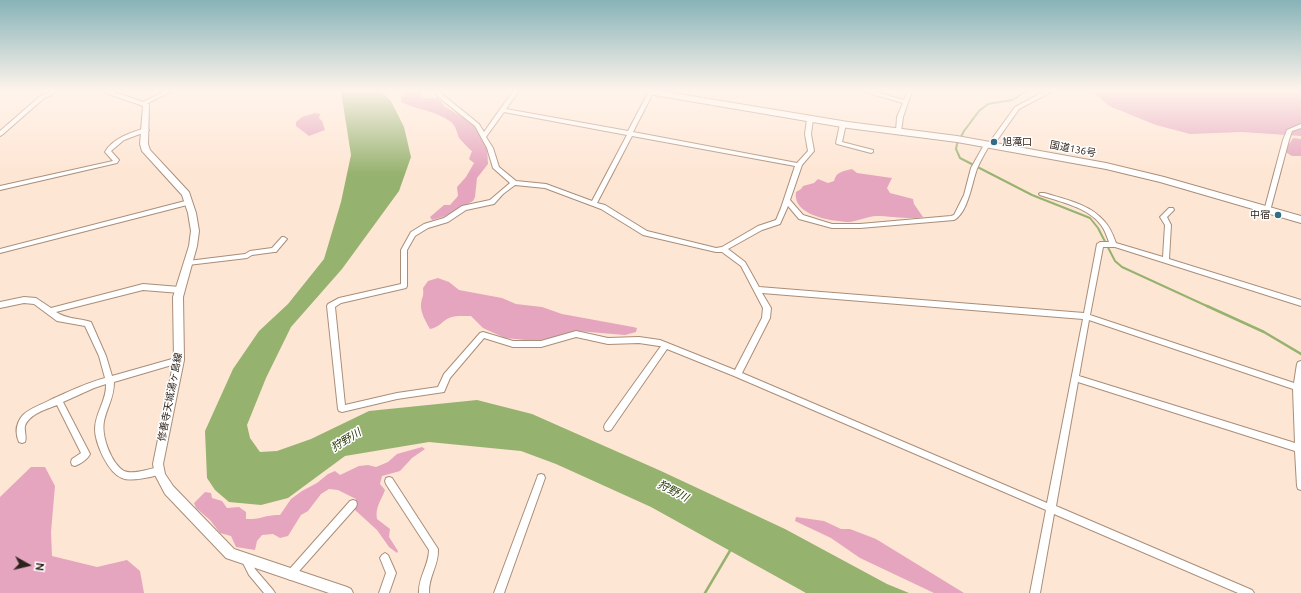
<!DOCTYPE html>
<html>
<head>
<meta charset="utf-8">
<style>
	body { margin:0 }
	#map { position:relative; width:1301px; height:593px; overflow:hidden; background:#fee6d4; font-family:Ubuntu,sans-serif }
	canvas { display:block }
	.north { position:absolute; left:8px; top:545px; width:40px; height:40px; -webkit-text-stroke:3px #fff; paint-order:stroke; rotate:98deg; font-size:11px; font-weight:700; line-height:16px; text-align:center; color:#2e231b }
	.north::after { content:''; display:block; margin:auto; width:14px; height:18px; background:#2e231b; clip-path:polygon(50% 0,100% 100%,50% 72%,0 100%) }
</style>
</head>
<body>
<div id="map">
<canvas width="1301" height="593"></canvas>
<div class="north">N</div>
</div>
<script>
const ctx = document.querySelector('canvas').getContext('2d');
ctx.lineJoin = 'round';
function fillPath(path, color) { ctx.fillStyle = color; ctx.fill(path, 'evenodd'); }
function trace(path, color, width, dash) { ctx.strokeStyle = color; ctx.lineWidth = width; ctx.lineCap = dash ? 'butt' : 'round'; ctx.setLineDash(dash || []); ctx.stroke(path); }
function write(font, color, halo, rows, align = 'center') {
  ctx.font = font + ' Ubuntu,"Noto Sans JP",sans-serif'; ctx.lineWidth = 3; ctx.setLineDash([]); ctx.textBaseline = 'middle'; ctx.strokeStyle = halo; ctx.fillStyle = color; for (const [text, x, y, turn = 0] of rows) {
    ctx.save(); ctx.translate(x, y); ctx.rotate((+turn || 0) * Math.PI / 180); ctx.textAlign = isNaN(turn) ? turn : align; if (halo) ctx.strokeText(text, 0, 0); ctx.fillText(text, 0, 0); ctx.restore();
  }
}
fillPath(new Path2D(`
	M412,91h10l-1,4 3,3h14l7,9 23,13 6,6 13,21 1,17 -11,14 -2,19 -2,4 -27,15 -14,4 -2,-3 14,-12h6l8,-9 -1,-9 9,-10 8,-14 -5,-4 3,-8c-1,0 -12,-12 -13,-13 -2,-5 -3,-12 -8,-16 -16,-12 -34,-12 -50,-20v-6l3,-4z
	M1092,91h209v45l-59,-4 -52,2 -34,-9 -47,-19z
	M315,113l5,1 -1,4 3,3 3,9 -16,6 -13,-10v-4l6,-5z
	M1293,138l8,1v17h-9l-5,-3 -1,-4z
	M852,169l5,4 35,5 -5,10 3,5 23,6 1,5 9,13c-9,3 -34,-1 -46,-1 -10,0 -20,6 -29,6 -18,-1 -56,-7 -52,-30l5,-3 2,-3 11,-3 4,-4 10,4 6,-2c2,-9 9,-10 18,-12z
	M438,278l11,4 10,8 43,8 14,6 26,3 20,7 71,13 4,1 -1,4 -11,3 -48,-4 -39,10 -13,-1 -20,-2 -22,-10 -12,-12c-8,0 -18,-1 -24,3 -6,4 -10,9 -17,10 -4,-7 -10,-17 -9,-25 1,-8 3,-7 2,-16l5,-7z
	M422,447l3,2 -13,9 -12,13 -18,5 -2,8 5,6c-4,11 -10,17 -8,29l13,10 -1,8 9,14 -1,2 -8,-6 -12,-17 -22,-20 1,-11 -18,-9 -9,-1 -8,5 -13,17 -7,4 -13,21 -8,2 -7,-4 -11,1 -5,6 -2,9 -19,-3 -5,-11 -11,-3 -10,-13 -14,-12 -2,-5 11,-11 6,1 1,5 10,3 5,7 12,-1 7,5v7c14,1 21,-5 34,-4l11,-16 11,-8 15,-8 11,-9 7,-3 5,4 19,-9 9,-1 8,2 12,-5 9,-8z
	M31,467h14l10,19 -4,46 1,24 45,11 30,-7 13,11 4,22h-144v-96z
	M796,517l28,4 17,8h9l26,10 88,54h-30l-74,-35 -29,-20 -36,-17z`), '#e5a5be');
fillPath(new Path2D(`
	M341,91h40l10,10 13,26 7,30 -12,34 -57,78 -51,58 -25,51 -19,47 3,13 10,14 17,-1 34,-12 58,-28 108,-11 55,14 129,57 124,58 102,55 22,9h-103l-155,-86 -95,-43 -35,-13 -92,-9 -84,14 -57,42 -27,7 -32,-3 -14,-12 -8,-12 -2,-47 28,-62 26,-38 29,-27 36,-45 17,-57 10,-47z`), '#96b26f');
trace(new Path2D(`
	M1027,91l-15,9 -24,4 -9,7 -15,20 -7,13 -1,5 4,9 72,37 58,23 8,10 17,33 7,6 87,40`), '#96b26f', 2);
trace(new Path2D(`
	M1207,306l57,26 37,22
	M705,593l26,-44`), '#96b26f', 2.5);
const minor = new Path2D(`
	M51,91h7l-15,8 -41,36 -2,1v-5l39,-34z
	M165,91h7l-28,14 -3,-2z
	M437,91h4l1,3 37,30 5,8 29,-41h6l-13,18 122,22 21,-40h5l-21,41 164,31 11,-12 -3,-17 2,-15 1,-1h4l1,1 -2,15 3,17 -12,14 -12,35 13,15 29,9h28l91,-8 3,-1 10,-20 7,-27 14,-25h4l26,-36 30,-16h6v1l-32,17 -26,37h-4c-4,7 -9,15 -12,23 -5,13 -9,44 -23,51l-94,8h-28l-33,-9 -11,-13 -8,18 -18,6 -34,19 17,13 14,25 325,26 13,-69 3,-2h9c-2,-5 -4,-12 -8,-17 -13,-18 -41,-23 -61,-30l-1,-1 1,-1h4c20,6 46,11 60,28 6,6 9,14 12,22l47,14 2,-32 -5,-8 9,-9h4l1,2 -7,7 4,8 -2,34 132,41v6l-186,-59h-12l-13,68 204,68 3,-19 1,-2 3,-1v129l-3,-1 -1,-3 -2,-35 -217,-69 -22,124 196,84 2,3h-16l-184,-79 -14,79h-10l16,-83 -312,-134 -67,-27 -56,81 -3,1 -3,-1 -1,-3 1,-3 56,-78h-2l-20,-3 -31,1 -32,-7 -35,10h-28l-29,-9 -34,40 -6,14 -47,7 -55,13 -3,-1 -1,-2 -11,-103 1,-2 11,-6 62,-14v-34l10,-18 13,-8 20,-6 18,-12 28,-6 20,-17 -17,-15 -6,-20 -12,-22 -38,-30zM504,112l123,23 -35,66 -46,-17 -30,-3 -17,-14 -6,-19 -7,-11zM632,136l163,30 -14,42 -5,12 -18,6 -36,21 -6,1 -69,-17 -42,-26 -8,-2zM515,185l30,3 56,21 42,26 73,17h6l19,14 22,42 -1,10 -27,52 -75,-30 -21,-3 -31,1 -32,-7 -35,10h-28l-30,-9 -3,1 -36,41 -6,13 -41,6 -52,12 -10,-98 6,-4 65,-15 1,-2v-36l8,-14 13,-8 20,-6 18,-12 28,-6 9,-10zM762,293l321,26 -36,184 -305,-130 28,-55 1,-10zM1089,320l204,69 2,54 -216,-67z
	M865,91h7l32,9 4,-9h4l-9,26 -2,15 -2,1 -3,-2 1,-14 6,-14 -38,-11z
	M843,122l3,2 -4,18 31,8v2l-2,1 -34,-9 -1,-1 4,-19z
	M1301,124v4l-9,3 -3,9 -19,71 -1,2h-4l-1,-2 19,-71 4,-10z
	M146,128l3,2 -1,1 -24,9 -13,11 8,9 -2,3 -117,27v-4l113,-25 -8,-9c8,-14 27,-20 41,-24z
	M189,200l3,2 -1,2 -191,49v-4z
	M282,237h2l3,2 -11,13h-2l-22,3 -5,3 -59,7 -3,-2 3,-2 57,-7 5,-3 22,-3z
	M143,284l37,3 3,3 -3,3 -37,-3 -87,22c10,7 23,6 35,10l15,34 6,20 67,-19 3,1 1,2 -1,2 -68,20c0,16 -7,25 -10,39 -3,15 7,42 20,50 8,4 26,-2 34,-4l3,1 1,3 -1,3c-9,3 -30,8 -39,4 -14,-5 -27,-35 -27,-49 0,-16 12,-29 11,-45l-12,4 -31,14 27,52c-2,5 -10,10 -15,12l-3,-1 -1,-3 1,-3 9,-6 -24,-48c-10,4 -28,9 -32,21 -1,5 2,11 0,16l-3,1 -3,-1c-4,-9 -3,-19 4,-27 7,-7 18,-10 27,-15 18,-8 36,-17 55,-22l-6,-22 -14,-30 -28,-5 -23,-17 -10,-1 -24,5v-6l24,-5 12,1 15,10z
	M541,474l3,1 1,3 -41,115h-10l43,-115 1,-3z
	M389,477l3,1 46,71c1,16 -10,28 -9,44h-10c-1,-15 10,-28 10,-43l-43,-66 -1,-3 1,-3z
	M353,500l3,1 1,3 -1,3 -63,71 -3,2 -3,-2 -2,-3 2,-3 63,-71z
	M385,553l3,2 8,18 -7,20h-10l7,-20 -6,-15 2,-3z
	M246,554l3,2 6,13 18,21 2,3h-11l-15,-18 -8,-16 2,-3z`);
const major = new Path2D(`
	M102,91h9l38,13 -1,40 2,6 39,42 7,21 3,18 -2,15 -14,51 1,63 -21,104 2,10 8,12 61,63 113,38 4,2 2,4h-24l-103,-35 -61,-64 -10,-19 -2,-11 21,-104 -1,-63 16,-51 2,-15 -3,-18 -6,-18 -40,-44 -2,-7 3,-38 -40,-14z`);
const highway = new Path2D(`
	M644,91h17l187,31 109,14 149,27 58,14 137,39v7l-141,-41 -54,-13 -149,-27 -109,-14 -200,-34z`);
trace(minor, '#a98e79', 2);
trace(major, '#a98e79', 2);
trace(highway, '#a98e79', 2);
fillPath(minor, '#fff');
fillPath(major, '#fff');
fillPath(highway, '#fff');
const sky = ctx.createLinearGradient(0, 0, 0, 174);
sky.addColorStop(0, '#87b3b8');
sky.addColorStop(0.52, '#fff4ec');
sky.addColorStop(1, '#fff4ec00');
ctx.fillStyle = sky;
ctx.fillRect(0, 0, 1301, 174);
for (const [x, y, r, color] of [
	[994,142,4,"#326d85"],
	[1278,215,4,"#326d85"]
]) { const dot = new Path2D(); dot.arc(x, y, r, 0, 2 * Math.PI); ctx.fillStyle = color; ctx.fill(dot); trace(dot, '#fff', 1.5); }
write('10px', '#2e231b', '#fff', [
	["旭滝口",1002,142],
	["中宿",1270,215,"right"]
], 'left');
write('10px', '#2e231b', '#fff', [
	["国道136号",1073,149,11],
	["修善寺天城湯ヶ島線",170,397,-79]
]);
write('italic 11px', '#293a08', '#fff', [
	["狩野川",346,440,-32],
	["狩野川",673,491,27]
]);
</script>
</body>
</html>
